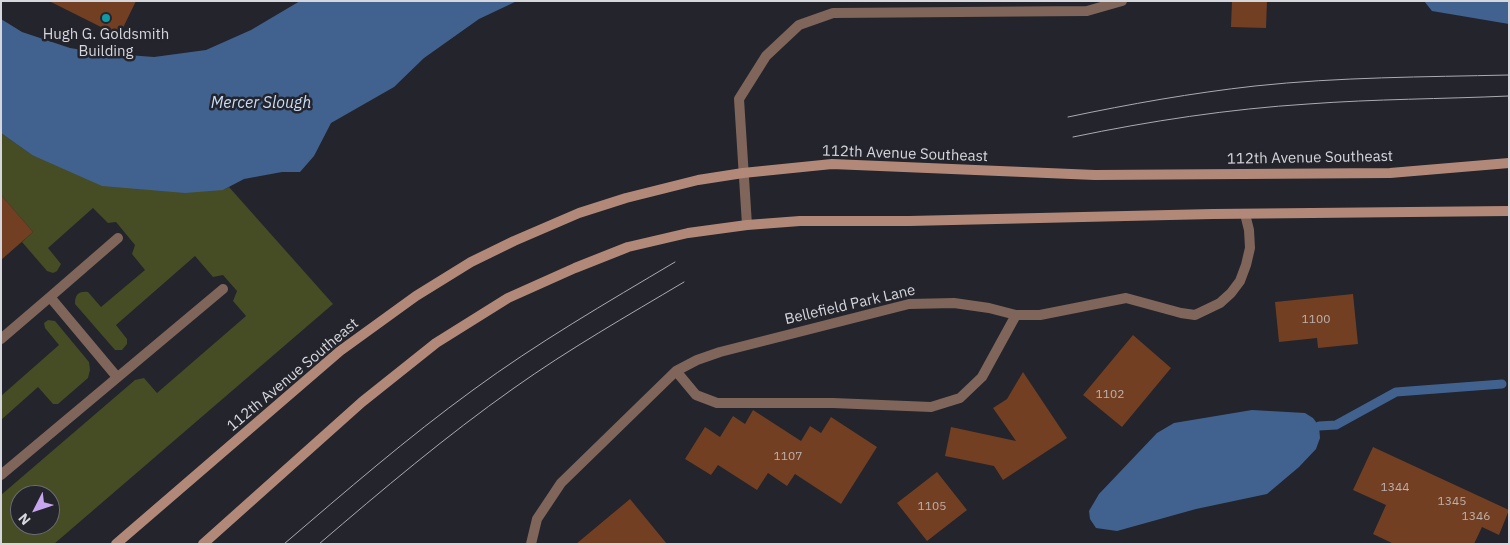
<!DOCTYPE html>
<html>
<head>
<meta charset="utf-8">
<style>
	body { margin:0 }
	#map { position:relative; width:1510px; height:545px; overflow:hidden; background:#23242c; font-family:"IBM Plex Sans",sans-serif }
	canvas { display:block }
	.frame { position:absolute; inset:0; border:2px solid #d6d7dc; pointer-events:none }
	.north { position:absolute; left:10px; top:485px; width:50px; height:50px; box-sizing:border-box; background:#23242c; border:1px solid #6b6c72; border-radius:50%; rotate:229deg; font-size:14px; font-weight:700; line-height:20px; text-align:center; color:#d6d7dc }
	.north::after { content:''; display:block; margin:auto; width:18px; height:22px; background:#c7a6ef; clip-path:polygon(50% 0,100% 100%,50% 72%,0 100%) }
</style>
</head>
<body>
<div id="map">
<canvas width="1510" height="545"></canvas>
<div class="frame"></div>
<div class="north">N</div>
</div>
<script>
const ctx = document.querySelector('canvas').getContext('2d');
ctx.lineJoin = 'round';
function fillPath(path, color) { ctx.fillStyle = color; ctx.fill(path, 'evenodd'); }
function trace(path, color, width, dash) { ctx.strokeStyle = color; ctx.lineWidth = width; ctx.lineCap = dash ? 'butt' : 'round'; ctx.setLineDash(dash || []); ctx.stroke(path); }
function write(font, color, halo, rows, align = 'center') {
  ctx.font = font + ' "IBM Plex Sans",sans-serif'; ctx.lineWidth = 5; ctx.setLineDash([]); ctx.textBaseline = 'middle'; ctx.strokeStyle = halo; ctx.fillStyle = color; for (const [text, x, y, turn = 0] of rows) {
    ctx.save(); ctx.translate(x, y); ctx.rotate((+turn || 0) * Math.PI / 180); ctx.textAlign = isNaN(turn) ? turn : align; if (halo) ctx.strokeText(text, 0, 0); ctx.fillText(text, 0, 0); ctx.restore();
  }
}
fillPath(new Path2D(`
	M1,133l31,22 191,35 6,-3 104,117 -279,240h-53v-49l134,-115 9,-2 13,15 89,-77 -13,-15 4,-10 -14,-16 -10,2 -18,-21 -79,69 11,14v5l-5,6h-7l-40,-46c0,-9 3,-13 13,-12l13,15 44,-37 -13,-16 3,-9 -19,-23 -8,1 -15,-15 -45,40 13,16 -4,7 -4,2 -6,-2 -25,-29 11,-10 -32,-37zM20,495h30v30h-30z
	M48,320l7,1 34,41 1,8 -2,8 -30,26h-5l-15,-17 -37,33v-24l58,-51 -14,-17 -1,-5z`), '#464c23');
fillPath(new Path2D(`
	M300,1h217l-38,18 -55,39 -30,29 -63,36 -17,33 -14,16h-18l-38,7 -21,11 -38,3 -83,-7 -70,-31 -31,-22v-114l21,13 48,16 31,5 53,4 52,-7 45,-20z
	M1424,1h85v23l-77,-13z
	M1252,410l53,3 8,5 6,8 1,12 -4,11 -17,18 -32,27 -71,15 -79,22 -21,-3 -6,-9 -1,-8 10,-17 58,-61 17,-10z`), '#41628f');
trace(new Path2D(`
	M1319,426l17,-1 60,-33 106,-8`), '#41628f', 9);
fillPath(new Path2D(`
	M49,1h87l-17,35z
	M1232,1h35l-1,27 -35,-1z
	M1,195l32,37 -32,28z
	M1353,294l5,50 -40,4 -1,-10 -38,4 -4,-40z
	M1133,335l38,33 -49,59 -39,-32z
	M1023,372l44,66 -64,42 -9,-14 -49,-10 6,-29 65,14 -23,-33 14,-9z
	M753,410l48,31 9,-15 11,7 10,-16 46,30 -36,57 -46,-30 -8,12 -19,-13 -11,17 -39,-25 -7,10 -26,-16 20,-32 15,10 13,-21 12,8z
	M1373,447l136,63 -10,25 -17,-8 -8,17h-80l-21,-10 13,-29 -33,-15z
	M937,472l30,38 -40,31 -30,-38z
	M630,499l37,45h-91z`), '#723f22');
trace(new Path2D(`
	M50,297l68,-59
	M1,339l49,-42 67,80
	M1,475l222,-186`), '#7f655a', 10);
trace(new Path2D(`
	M747,225l-8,-126 27,-43 33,-31 34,-12 254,-2 35,-10
	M676,371l20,24 21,8h116l98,4 29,-9 22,-21 34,-62
	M531,544l6,-25 24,-36 115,-112 21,-11 23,-8 189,-48 45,-1 35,5 27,7h24l86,-17 55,15 14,2 25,-12 11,-10 9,-12 6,-16 4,-17 -1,-18 -4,-16`), '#7f655a', 10);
trace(new Path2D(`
	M116,544l224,-193 76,-55 55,-34 43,-21 65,-28 47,-15 72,-18 45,-7 89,-9 263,11 295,-2 119,-10
	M203,544l159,-142 74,-59 72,-45 67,-30 53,-21 60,-14 59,-8 53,-4h109l304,-7 296,-3`), '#b28978', 10);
trace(new Path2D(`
	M1068,117c62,-13 124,-24 187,-31 84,-9 169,-9 254,-11
	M1073,137c77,-16 156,-28 235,-33 67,-5 134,-5 201,-8
	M284,544c62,-53 123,-106 189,-154 64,-47 133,-87 202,-128
	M319,544c63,-54 127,-108 195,-156 55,-39 113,-72 170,-106`), '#abacb2', 1);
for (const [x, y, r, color] of [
	[106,18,5,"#0f9aa8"]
]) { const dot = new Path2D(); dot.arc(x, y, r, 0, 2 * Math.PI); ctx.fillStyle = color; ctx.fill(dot); trace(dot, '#23242c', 2); }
write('12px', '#bdb1ae', null, [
	["1100",1316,320],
	["1102",1110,395],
	["1107",788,457],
	["1344",1395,488],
	["1345",1452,502],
	["1105",932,507],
	["1346",1476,517]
]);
write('15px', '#d6d7dc', '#23242c', [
	["Hugh G. Goldsmith",106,35],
	["Building",106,52]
]);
write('15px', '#d6d7dc', '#23242c', [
	["112th Avenue Southeast",905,154,2],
	["112th Avenue Southeast",1310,158,-1],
	["Bellefield Park Lane",850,305,-13],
	["112th Avenue Southeast",293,375,-40]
]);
write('italic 16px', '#c7dcf8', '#23242c', [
	["Mercer Slough",261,103]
]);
</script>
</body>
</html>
